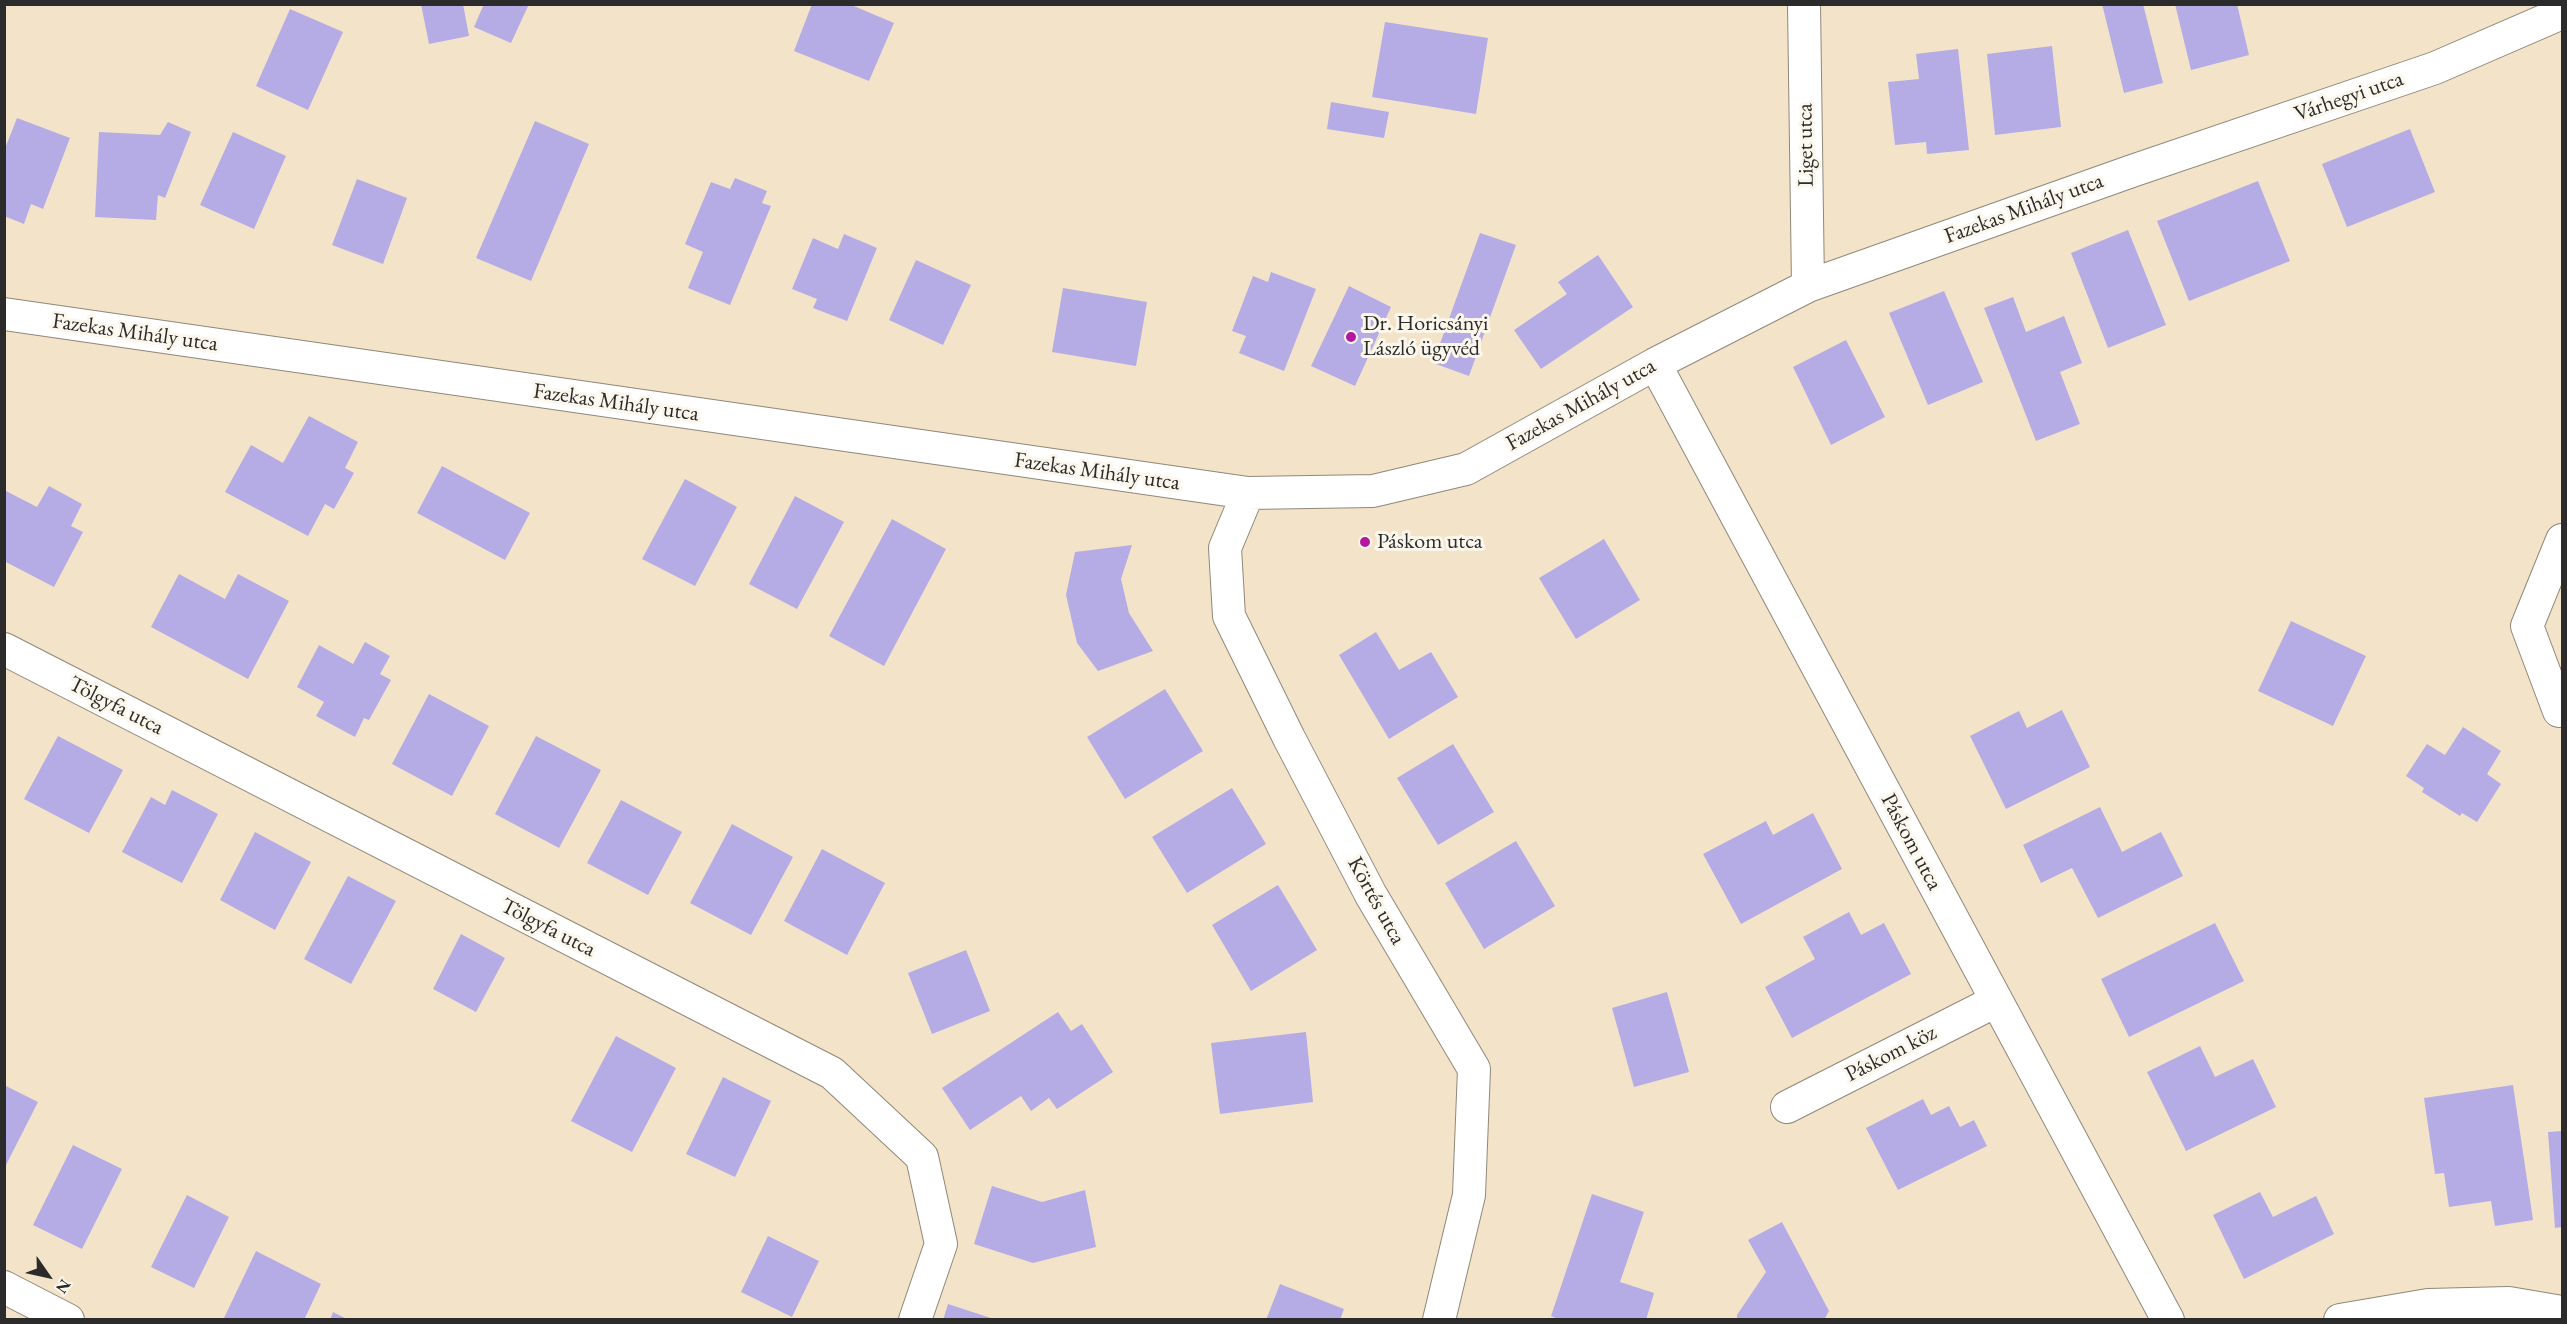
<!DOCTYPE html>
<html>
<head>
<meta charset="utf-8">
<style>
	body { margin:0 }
	#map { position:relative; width:2567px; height:1324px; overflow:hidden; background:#f3e4c9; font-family:"EB Garamond",serif }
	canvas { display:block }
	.frame { position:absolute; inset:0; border:6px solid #2b2b2b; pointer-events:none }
	.north { position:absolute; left:18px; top:1246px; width:60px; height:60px; -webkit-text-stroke:4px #fbf7ec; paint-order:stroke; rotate:124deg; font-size:16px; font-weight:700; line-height:24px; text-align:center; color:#2b2b2b }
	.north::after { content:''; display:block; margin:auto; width:21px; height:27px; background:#2b2b2b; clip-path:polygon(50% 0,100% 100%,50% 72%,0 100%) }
</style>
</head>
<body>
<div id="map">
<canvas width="2567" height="1324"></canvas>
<div class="frame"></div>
<div class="north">N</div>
</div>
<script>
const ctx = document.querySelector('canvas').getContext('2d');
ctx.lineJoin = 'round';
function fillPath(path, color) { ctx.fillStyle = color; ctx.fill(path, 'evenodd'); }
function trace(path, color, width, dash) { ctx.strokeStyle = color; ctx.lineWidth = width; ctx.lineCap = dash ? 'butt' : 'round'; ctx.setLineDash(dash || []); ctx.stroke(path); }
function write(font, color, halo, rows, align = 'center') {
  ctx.font = font + ' "EB Garamond",serif'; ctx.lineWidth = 6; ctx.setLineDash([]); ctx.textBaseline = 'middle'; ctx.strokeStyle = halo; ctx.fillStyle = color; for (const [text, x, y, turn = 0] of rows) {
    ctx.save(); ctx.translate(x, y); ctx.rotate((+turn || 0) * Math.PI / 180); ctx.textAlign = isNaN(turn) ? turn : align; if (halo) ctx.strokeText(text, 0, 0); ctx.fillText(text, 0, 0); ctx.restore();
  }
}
fillPath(new Path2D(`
	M421,4h42l6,32 -40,8z
	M484,4h45l-18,39 -37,-16z
	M812,4h37l45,19 -25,58 -75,-30z
	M2102,4h41l20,79 -39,10z
	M2175,4h62l12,51 -58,15z
	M290,9l53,23 -35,78 -52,-24z
	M1385,22l103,16 -12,76 -104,-17z
	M2052,46l9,81 -66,8 -8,-81z
	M1958,49l11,101 -42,4 -1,-12 -31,3 -7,-63 31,-3 -3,-25z
	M1331,102l58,10 -5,26 -57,-9z
	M17,118l53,20 -27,71 -12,-5 -7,20 -20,-8v-65z
	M535,121l54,23 -58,137 -55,-23z
	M168,122l23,10 -26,66 -7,-3 -2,25 -61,-3 4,-85 61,3z
	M2410,129l25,63 -88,35 -25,-63z
	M233,132l53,24 -32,73 -54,-24z
	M735,178l32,13 -5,12 9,3 -41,99 -42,-17 15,-36 -18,-8 26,-62 19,7z
	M357,179l50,19 -24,66 -51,-19z
	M2258,181l32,80 -101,40 -32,-80z
	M2128,230l38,95 -58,23 -37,-95z
	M1480,233l36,12 -47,131 -36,-13z
	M844,234l33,14 -30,73 -34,-13 4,-9 -25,-10 21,-51 25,11z
	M1598,255l35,52 -92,62 -27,-39 53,-36 -9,-12z
	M916,260l55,25 -28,60 -54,-25z
	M1271,272l45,17 -32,82 -45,-18 7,-17 -14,-5 21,-55 15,6z
	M1349,286l42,21 -36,79 -44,-20z
	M1063,288l84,14 -11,64 -84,-14z
	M1944,291l39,91 -55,23 -39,-92z
	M2013,297l13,35 38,-16 18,47 -22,9 20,52 -44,17 -52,-133z
	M1846,340l39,77 -54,28 -38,-78z
	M309,416l49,26 -13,26 9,5 -20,36 -9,-5 -17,32 -83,-44 26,-47 32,18z
	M442,466l88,47 -25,47 -88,-47z
	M685,479l52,28 -42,79 -53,-27z
	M49,486l33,18 -11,22 12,6 -29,55 -50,-26v-71l33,17z
	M795,496l49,26 -47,87 -48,-25z
	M892,519l54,30 -62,117 -55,-30z
	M1604,539l36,61 -64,39 -37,-61z
	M1132,545l-11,34 8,34 24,38 -55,20 -21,-28 -11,-48 9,-43z
	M179,574l46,25 13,-25 51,27 -41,78 -97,-52z
	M2291,621l75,35 -33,70 -75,-35z
	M1376,632l23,38 32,-18 27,45 -69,42 -50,-84z
	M365,642l25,14 -10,18 11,6 -22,40 -5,-2 -9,19 -39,-21 8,-14 -27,-15 22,-42 34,19z
	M1165,689l38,62 -78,48 -38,-62z
	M429,694l60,32 -37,70 -60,-32z
	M2062,710l28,57 -84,42 -36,-73 49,-25 8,17z
	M2463,727l38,24 -14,23 14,10 -24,38 -15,-9 -2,3 -38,-24 2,-4 -18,-12 21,-32 18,11z
	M58,736l65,34 -34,63 -65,-34z
	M536,736l65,34 -42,78 -64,-34z
	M1453,744l41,68 -56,33 -41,-67z
	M1232,788l34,56 -79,49 -35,-56z
	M172,790l46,24 -36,69 -60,-31 29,-55 14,8z
	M621,800l61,32 -34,63 -61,-32z
	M2100,807l22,45 39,-20 22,44 -85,42 -26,-50 -31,15 -18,-38z
	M1813,813l29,56 -101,55 -38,-70 63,-33 7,14z
	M732,824l61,33 -42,78 -61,-32z
	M255,832l56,30 -36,68 -55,-30z
	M1516,841l39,65 -71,43 -39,-66z
	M822,849l63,34 -38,72 -63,-34z
	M348,876l48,25 -45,83 -47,-25z
	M1278,885l39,65 -66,41 -39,-66z
	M1849,912l12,23 23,-12 27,51 -119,64 -27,-51 50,-28 -12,-22z
	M2215,923l29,58 -115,56 -28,-58z
	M461,934l44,24 -29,54 -43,-23z
	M966,950l24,61 -58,23 -24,-61z
	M1667,992l22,80 -55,15 -22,-79z
	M1058,1012l13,19 11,-7 31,48 -56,37 -8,-11 -18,13 -10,-15 -51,34 -28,-42z
	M1306,1032l7,70 -93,12 -9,-71z
	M616,1036l60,32 -44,84 -61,-31z
	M2200,1046l15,31 38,-18 23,48 -90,44 -39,-79z
	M723,1077l48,24 -36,76 -49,-23z
	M4,1085l34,17 -34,67z
	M2513,1085l20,135 -38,6 -4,-25 -42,6 -5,-34 -9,1 -11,-76z
	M1923,1099l8,16 18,-9 11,21 14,-7 13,26 -89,44 -32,-62z
	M2562,1131v96l-7,1 -7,-96z
	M73,1145l49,24 -40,80 -49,-24z
	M992,1186l50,16 43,-12 11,57 -63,16 -59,-19z
	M2260,1192l13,25 43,-21 18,38 -90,45 -31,-64z
	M1592,1194l52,18 -24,70 34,11 -8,27h-86l-9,-4z
	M187,1195l42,22 -35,71 -43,-21z
	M1782,1222l47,89 -5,9h-87v-5l29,-43 -18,-32z
	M768,1236l51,25 -27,56 -51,-25z
	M256,1251l65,33 -17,36h-81z
	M1280,1284l64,25 -4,11h-74z
	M948,1304l46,15v1h-51z
	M333,1312l16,8h-19z`), '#b5ace5');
const street = new Path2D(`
	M1804,4l4,282
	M4,314l1244,179 125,-2 93,-22 189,-105 153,-78 324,-115 303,-103 127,-55
	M1655,364l513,956
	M1248,493l-23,55 4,68 60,122 82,157 103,174 -5,126 -30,125
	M4,649l828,424 90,84 19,87 -26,76
	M2559,711l-32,-85 35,-86
	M1787,1107l209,-106
	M4,1287l64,33
	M2340,1320l88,-15 81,-2 53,9`);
trace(street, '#8f887a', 34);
trace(street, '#fff', 32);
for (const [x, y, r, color] of [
	[1351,337,6,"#b5179e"],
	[1365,542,6,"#b5179e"]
]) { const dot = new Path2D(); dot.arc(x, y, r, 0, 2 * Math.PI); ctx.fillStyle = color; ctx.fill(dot); trace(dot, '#fbf7ec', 2); }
write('22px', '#2b2b2b', '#fbf7ec', [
	["Várhegyi utca",2349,97,-19],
	["Liget utca",1806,145,-91],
	["Fazekas Mihály utca",2024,209,-20],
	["Fazekas Mihály utca",135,333,8],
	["Fazekas Mihály utca",616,403,8],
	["Fazekas Mihály utca",1581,405,-29],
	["Fazekas Mihály utca",1097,472,8],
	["Tölgyfa utca",116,706,27],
	["Páskom utca",1911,842,62],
	["Körtés utca",1376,901,61],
	["Tölgyfa utca",548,928,27],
	["Páskom köz",1891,1054,-27]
]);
write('22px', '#2b2b2b', '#fbf7ec', [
	["Dr. Horicsányi",1363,324],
	["László ügyvéd",1363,349],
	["Páskom utca",1377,542]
], 'left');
</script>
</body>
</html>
